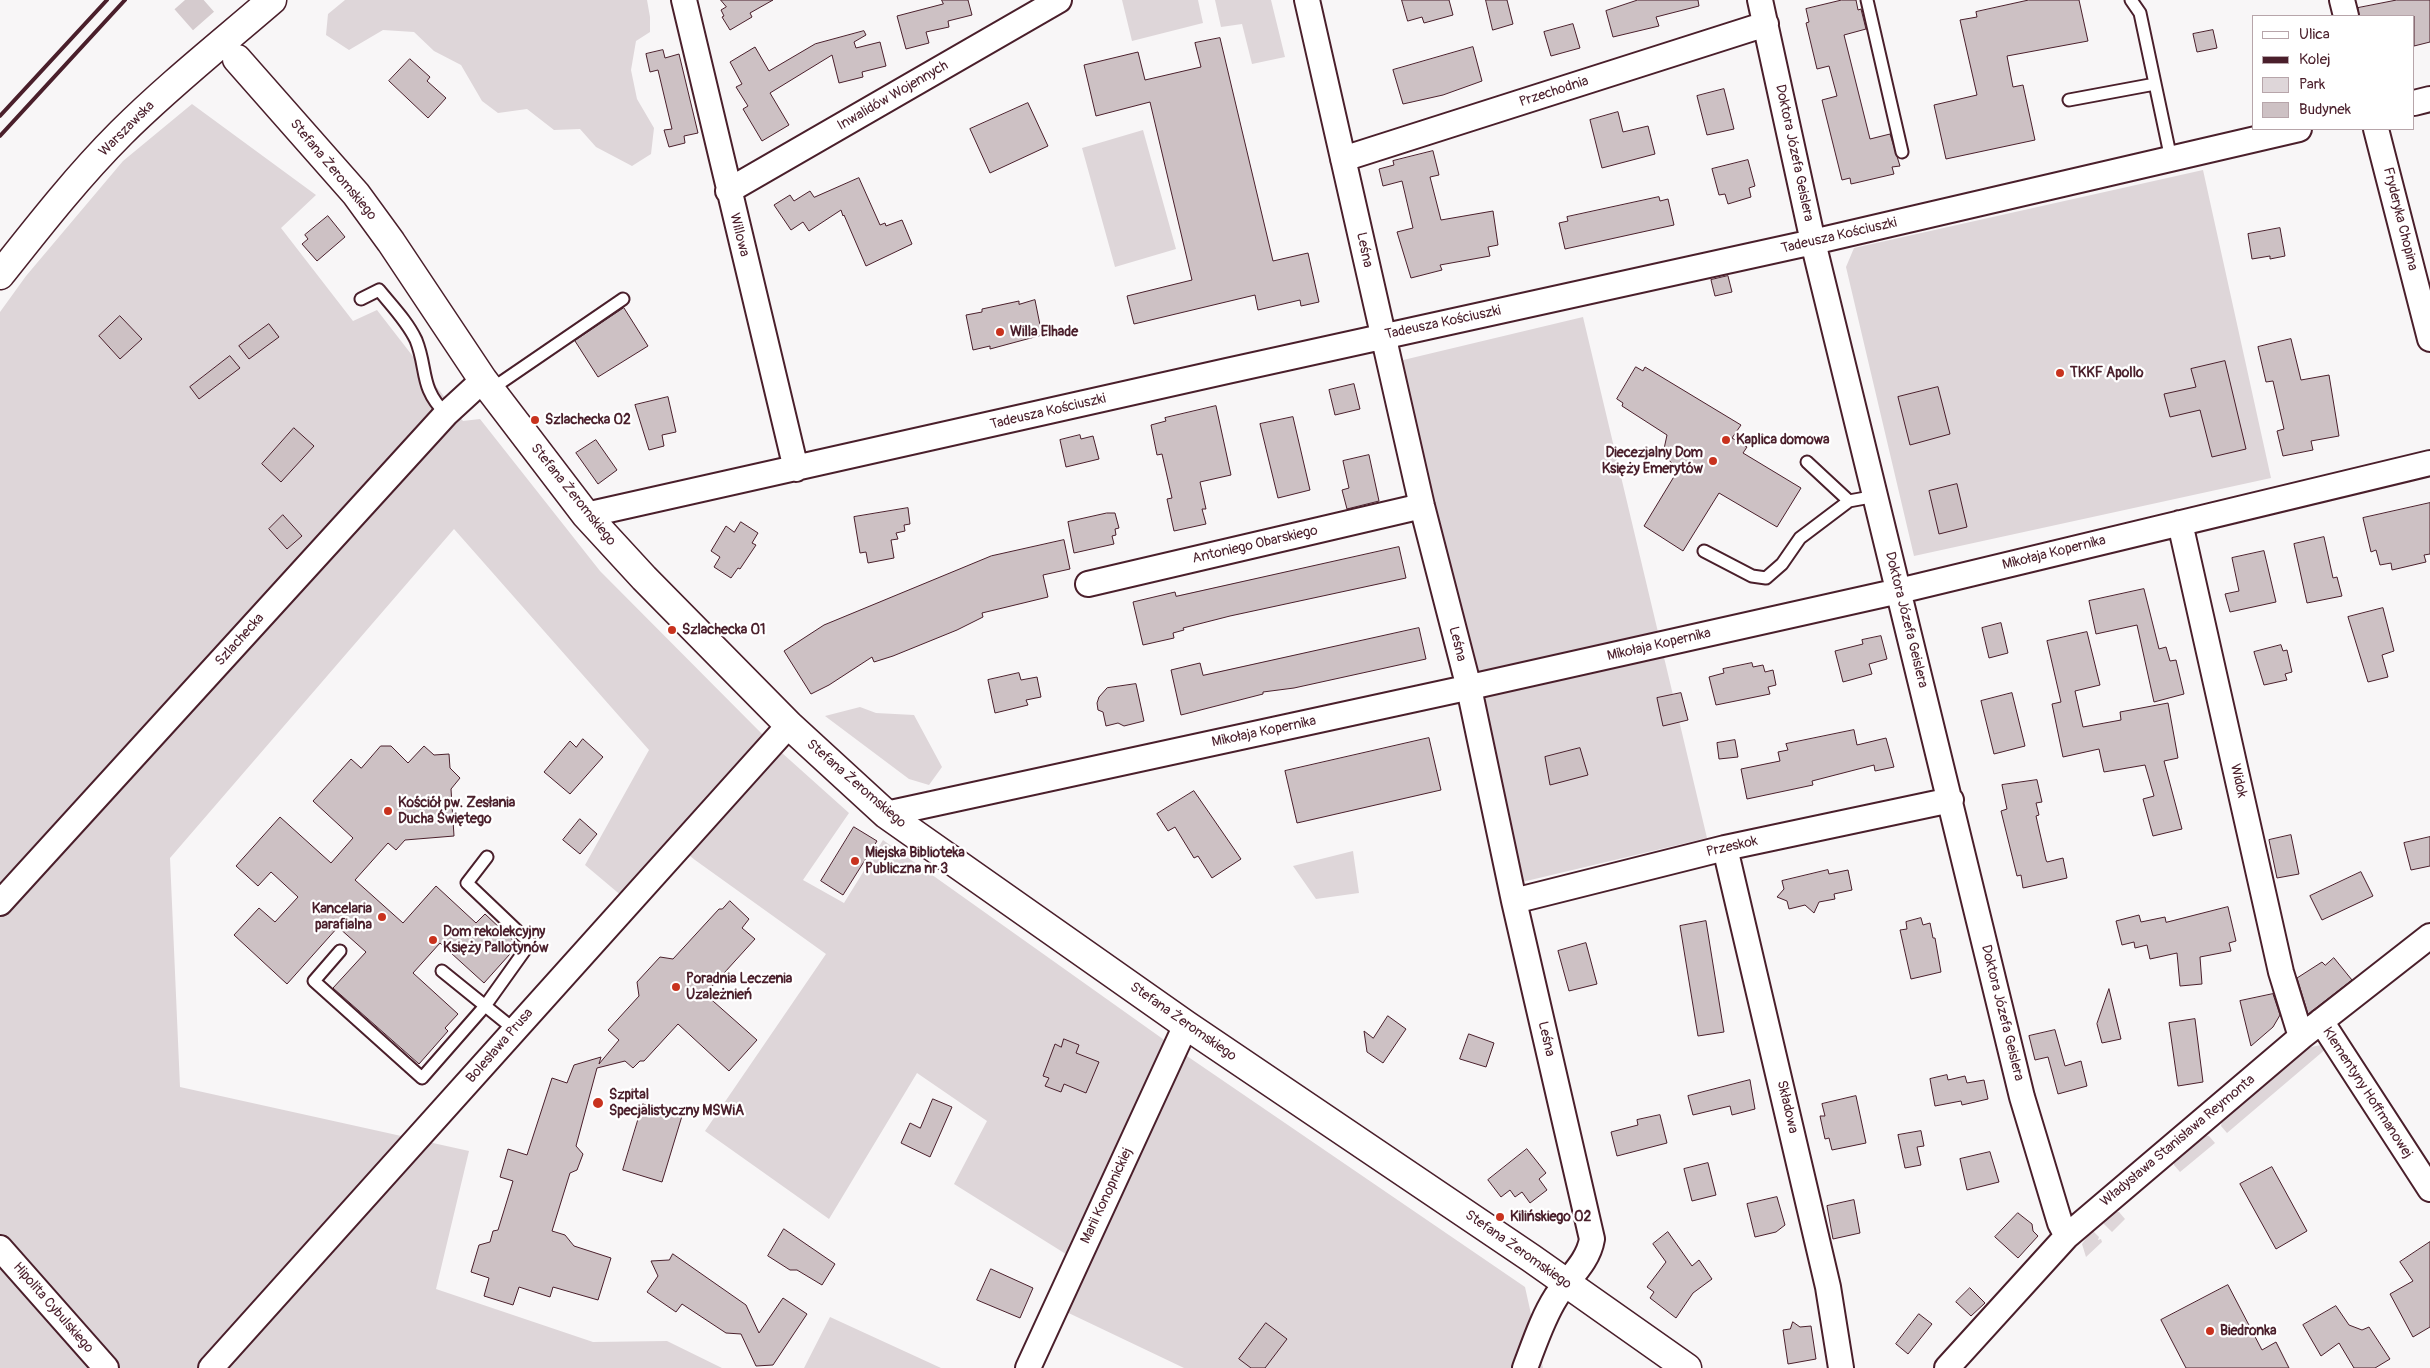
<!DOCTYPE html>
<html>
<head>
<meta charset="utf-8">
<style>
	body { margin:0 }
	#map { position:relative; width:2430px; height:1368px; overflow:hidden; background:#f8f6f7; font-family:Pangolin,sans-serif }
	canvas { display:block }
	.legend { position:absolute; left:2252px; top:15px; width:162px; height:115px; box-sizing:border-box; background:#fff; border:1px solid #b7a5aa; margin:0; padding:6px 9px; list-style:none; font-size:15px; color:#4a1f2b }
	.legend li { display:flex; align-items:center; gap:10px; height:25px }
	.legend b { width:25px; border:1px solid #b7a5aa }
</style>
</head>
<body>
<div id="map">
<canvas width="2430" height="1368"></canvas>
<ul class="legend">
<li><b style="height:6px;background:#fff"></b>Ulica</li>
<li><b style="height:6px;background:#4a1f2b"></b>Kolej</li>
<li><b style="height:14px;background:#ded6d9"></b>Park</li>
<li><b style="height:14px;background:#cdc1c4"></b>Budynek</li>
</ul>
</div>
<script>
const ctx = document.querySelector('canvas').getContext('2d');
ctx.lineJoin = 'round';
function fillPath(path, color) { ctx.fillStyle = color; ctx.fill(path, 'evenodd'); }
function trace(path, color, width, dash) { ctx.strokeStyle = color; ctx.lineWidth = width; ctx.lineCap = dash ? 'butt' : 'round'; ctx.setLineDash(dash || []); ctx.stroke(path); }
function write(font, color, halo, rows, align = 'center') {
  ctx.font = font + ' Pangolin,sans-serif'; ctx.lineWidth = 4.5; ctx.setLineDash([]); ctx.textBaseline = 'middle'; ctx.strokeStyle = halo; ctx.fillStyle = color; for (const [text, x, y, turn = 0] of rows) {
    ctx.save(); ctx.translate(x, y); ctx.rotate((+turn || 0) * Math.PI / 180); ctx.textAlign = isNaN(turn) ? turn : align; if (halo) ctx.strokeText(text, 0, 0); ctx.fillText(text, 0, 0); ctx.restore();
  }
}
fillPath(new Path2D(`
	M345,0h302l3,17v15l-14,9 -5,29 6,29 17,29 -3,26 -19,12 -36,-19 -16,-18 -26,1 -27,-21 -29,4 -16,-12 -21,-36 -27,-14 -20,-19 -31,-2 -34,20 -23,-15 2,-21z
	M1122,0h76l5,23 -71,18z
	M1215,0h56l14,57 -33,7 -10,-40 -21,3z
	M192,104l124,91 -35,33 72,93 24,-11 86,111 17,-2 120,152 172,173 77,69 -46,67 41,23 39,-63 301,214 341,233 18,81h-359l-128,-61 21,-46 -123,-77 33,-63 -70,-48 -88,146 -124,-88 121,-177 -131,-94 -21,-17 -51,54 -38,-32 64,-115 -195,-221 -284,329 10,229 289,64 -33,138 157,53 74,-1 55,27h-722v-1056l26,-36 97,-115z
	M1143,130l33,119 -61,18 -33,-119z
	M2203,170l68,308 -357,78 -68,-289 8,-19z
	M1583,317l124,521 -185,44 -123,-521z
	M860,707l16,6 38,2 28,52 -13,18 -20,-6 -84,-63z
	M1353,851l6,42 -43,6 -23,-33z
	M2321,1045l6,3 -100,85 -6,-7 1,-7 84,-71z
	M2203,1135l6,1 6,7 -35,29 -6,-7v-6l17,-15 2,2 1,-4z
	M2112,1212h7l6,7 -13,13 -11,-11z
	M2092,1230l7,7 -1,3 3,-1 1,3 -16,15 -4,-13z
	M830,1317l111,51h-137z`), '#ded6d9');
const building = new Path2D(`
	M721,0h52l-23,13 2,4 -22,13 -8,-13 2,-1 -3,-6 5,-3z
	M942,0h26l4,15 -24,6 1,6 -23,5 3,11 -23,6 -9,-33 46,-12z
	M1402,0h47l4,15 -29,8 -2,-6 -14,4z
	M1486,0h21l6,24 -20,6z
	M1638,0h60l1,6 -43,11 3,9 -46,11 -7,-26z
	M1842,0h14l2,10 3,-1 5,20 -22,6 26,104 20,-5 10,32 -8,1 2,7 -43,10 -1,-6 -8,2 -20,-80 15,-4 -8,-30 -12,3 -11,-46 3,-1 -3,-13z
	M2029,0h50l9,41 -81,15 6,31 10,-2 12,55 -89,19 -12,-54 43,-10 -17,-75 17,-3 -1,-5z
	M2397,0h33v42l-16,4v-30h-55l-1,-8z
	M1573,24l7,24 -29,8 -7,-24z
	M2213,30l4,18 -20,4 -4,-18z
	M864,31l2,4 -12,7 2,6 24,-6 6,24 -24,6 1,5 -24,6 -7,-28 -62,38 19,32 -27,16 -19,-32 5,-3 -12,-19 6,-3 -12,-22 25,-15 14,24 46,-27z
	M1220,38l53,223 35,-8 11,49 -18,4 -1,-6 -42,10 -3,-15 -121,29 -7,-28 65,-16 -42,-178 -54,14 -12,-51 54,-13 7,28 56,-13 -6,-24z
	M1473,47l9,34 -39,14 -40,9 -10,-34z
	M663,50l2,8 14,-4 19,79 -14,3 1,7 -16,4 -5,-17 8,-1 -14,-59 -8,2 -4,-18z
	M410,59l20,18 -3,4 19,17 -18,20 -39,-37z
	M1724,89l10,40 -27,6 -10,-39z
	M1028,103l20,43 -58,27 -20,-44z
	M1618,112l5,20 25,-6 7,28 -53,14 -12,-48z
	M1433,151l6,24 -9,2 11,43 52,-9 5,34 -10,2 2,9 -50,9 2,5 -31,8 -14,-46 16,-4 -11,-47 -19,5 -4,-17 15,-4 -1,-4z
	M1748,160l7,26 -6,2 2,9 -23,7 -3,-10 -6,1 -7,-26z
	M859,178l21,47 5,-2 1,3 16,-6 10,24 -46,22 -22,-51 -1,1 -2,-6 -32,21 -6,-9 -12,8 -17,-25 16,-10 4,6 16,-10 4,6z
	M1659,197l1,4 8,-2 6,26 -109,24 -6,-26 9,-2 -1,-4z
	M328,216l17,21 -28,24 -15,-17 6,-5 -3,-4z
	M2280,228l5,28 -15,3v-3l-18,3 -4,-25z
	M1728,276l4,16 -17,4 -4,-16z
	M1035,300l7,35 -52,14v-3l-17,4 -7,-35 16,-3v-3l37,-8v3z
	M624,308l24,38 -50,31 -23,-36z
	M120,316l22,23 -22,20 -21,-23z
	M269,324l10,13 -30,22 -10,-13z
	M2291,339l10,41 28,-5 10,61 -28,5 2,9 -30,6 -6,-25 7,-2 -11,-48 -7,1 -8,-35z
	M230,356l10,12 -41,31 -9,-12z
	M2225,361l21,88 -34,8 -12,-47 -30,7 -6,-23 32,-7 -5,-18z
	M1636,367l7,4 2,-4 96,58 -9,13 15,9 -4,6 58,35 -24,39 -58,-34 -36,58 -39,-25 34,-56 -10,-11 -4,-10 3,-14 -45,-29 1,-3 -6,-4z
	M1354,384l6,25 -25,6 -6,-25z
	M1938,387l12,47 -40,11 -12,-48z
	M668,397l8,35 -14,3 2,11 -15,4 -14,-45z
	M1216,406l15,69 -31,7 6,27h-4l4,15 -32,7 -7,-32 5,-1 -10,-44 -5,1 -6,-30 15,-4 -1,-3z
	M1293,417l17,73 -32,8 -18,-74z
	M294,428l20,18 -33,36 -19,-18z
	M1080,435l1,4 12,-3 6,23 -33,8 -6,-27z
	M596,440l21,30 -19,14 -22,-31z
	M1369,455l10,46 -32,8 -5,-19 7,-2 -6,-27z
	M1957,484l10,43 -28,7 -10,-43z
	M2430,503v51l-6,1 2,7 -34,8 -1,-7 -11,2 -4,-15 -5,2 -8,-34z
	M908,508l2,16 -6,1 1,6 -9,2 2,6 -7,1 3,18 -26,5 -2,-11 -6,1 -6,-36z
	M1107,513h8l4,15 -4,1 1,6 -4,1 2,8 -40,9 -6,-31z
	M283,515l19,21 -15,13 -18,-20z
	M741,522l17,11 -6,10 4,2 -16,24 -2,-1 -7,10 -17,-11 6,-10 -9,-6 15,-25 8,6z
	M2324,537l9,41 4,-1 5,19 -35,7 -13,-59z
	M1064,540l6,29 -27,6 5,22 -66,16 1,4 -26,13 -64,26 -19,6 -2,-5 -43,28 -18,9 -27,-43 40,-26 167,-69z
	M1399,547l7,31 -176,38 -47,12 1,2 -11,3 1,5 -31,7 -10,-43 42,-10 1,4z
	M2264,551l12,51 -46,10 -5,-18 14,-3 -7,-33z
	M2144,589l15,60 7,-2 4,14 6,-1 8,34 -30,8 -17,-77 -41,9 -7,-33z
	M2383,608l11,43 -12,4 6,22 -20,5 -20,-65z
	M2001,623l7,30 -19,5 -7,-30z
	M1419,628l7,31 -132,29 -31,4v2l-82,21 -10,-45 29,-7 3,12z
	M2087,632l13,53 -25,6 8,36 38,-7 -1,-8 48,-9 10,55 -14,3 18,68 -29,7 -10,-37 11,-3 -9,-31 -41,7 -5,-23 -36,8 -11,-53 9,-2 -14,-61z
	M1881,636l6,23 -18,5 3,10 -29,8 -8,-31 28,-7 -1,-4z
	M2281,645l2,6 4,-1 5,22 -7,2 2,6 -23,5 -10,-33z
	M1752,663l1,4 10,-2 2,7 8,-2 3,15 -8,2 2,7 -54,11 -7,-28 15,-4 -1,-4z
	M1019,673l2,7 16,-3 4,20 -15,3 2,5 -33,8 -7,-33z
	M1136,684l8,37 -20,5 -6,-3 -12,3 -3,-14 -5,-2 -1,-7 2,-6 8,-9z
	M1681,693l7,27 -25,6 -6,-28z
	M2012,693l13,53 -31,8 -13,-53z
	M1854,730l3,15 29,-7 8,29 -19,4 -1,-6 -62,16 1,4 -66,14 -6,-30 39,-8 -2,-9 10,-2 -2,-6z
	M1429,738l12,52 -144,33 -12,-52z
	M583,739l20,18 -33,37 -26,-22 26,-31 6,6z
	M1735,740l3,17 -19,2 -2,-16z
	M381,746h10l17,17 16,-17 10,9 15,-1 1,14 10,10 -9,11 3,47 -49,4 -9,10 -8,-7 -33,37 48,43 33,-37 40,37 9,-9 33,31 -34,38 -44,-40 -27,30 45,41 -13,14 3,3 -29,33 -86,-76 33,-36 -28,-25 -51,57 -53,-49 25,-27 16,14 23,-25 -27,-25 -13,14 -22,-20 44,-49 51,46 22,-25 -40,-37 38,-42 10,9z
	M1580,748l8,27 -38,10 -5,-28z
	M2037,780l5,22 -6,1 3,12 -3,1 10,44 1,2 16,-4 4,20 -44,10 -2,-13 -4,1 -16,-65 6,-2 -5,-24z
	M1194,791l47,68 -29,19 -14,-22 -4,2 -19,-31 -7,4 -11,-17z
	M580,819l17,15 -17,20 -17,-14z
	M854,827l23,14 -34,54 -22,-14z
	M2291,835l8,39 -22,4 -8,-38z
	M2430,837v29l-19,4 -7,-27z
	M1828,870l1,4 19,-4 4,20 -18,4 1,5 -16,3 -5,11 -9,-8 -16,4 -2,-8 -10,-4 7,-8 -2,-8z
	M2361,872l12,24 -51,24 -12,-24z
	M730,901l19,18 -7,9 13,11 -50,55 52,46 -28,31 -51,-47 -34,37h-4l-7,7 -8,-7 -28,7 -21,78 7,8 -6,16 -7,3 -18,58 13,4 9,11 37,12 -13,42 -45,-13 -3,10 -31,-10 -6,18 -29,-9 5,-18 -18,-6 8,-27 11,-3 3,-11 5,-1 15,-49 -13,-4 8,-28 19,6 25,-77 15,5 7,-18 27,-8 -2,7 20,-24 -11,-10 31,-34 -2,-14 23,-25 13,2 46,-50h3z
	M2228,907l8,34 -7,2 2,8 -31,6 2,27 -22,2 -3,-33 -27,6 -3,-14 -12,3 -1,-6 -12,3 -6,-24 23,-6 2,7 24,-5 1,5z
	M1921,918l2,7 7,-2 3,15h2l6,34 -30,7 -11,-49 7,-1 -1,-7z
	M1706,921l18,111 -26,4 -18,-110z
	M1586,943l11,41 -28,7 -11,-40z
	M2334,958l18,22 -44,34 -11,-36 25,-16 3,3z
	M2109,989l12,50 -19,4 -5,-19z
	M2273,994l7,21 -7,12 -22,19 -11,-45z
	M1388,1016l18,13 -23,34 -16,-11 -3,-21 9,7z
	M2195,1019l8,63 -25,4 -9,-63z
	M2055,1030l10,36 16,-5 6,25 -29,8 -10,-37 -13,3 -6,-24z
	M1469,1034l25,9 -8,24 -26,-8z
	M1064,1039l15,6 -3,8 23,9 -13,31 -22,-9 -3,8 -16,-6 4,-8 -6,-2 12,-32 6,3z
	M1947,1075l1,5 17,-4 2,7 17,-3 4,19 -26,6 -1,-4 -26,5 -5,-27z
	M1750,1080l5,29 -23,6 -2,-9 -37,9 -5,-19z
	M1856,1096l10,47 -34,7 -3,-12 -4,1 -5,-23h5l-3,-12z
	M933,1099l19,8 -22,50 -29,-14 9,-20 10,5z
	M643,1104l39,12 -20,66 -39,-12z
	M1660,1115l7,28 -50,13 -6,-24 27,-7 -1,-5z
	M1921,1131l3,15 -7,1 4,18 -16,3 -7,-33z
	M1527,1149l19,24 -7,6 8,11 -17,13 -8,-11 -7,5 -5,-7 -9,7 -13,-17z
	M1990,1152l9,30 -32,8 -7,-31z
	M1708,1163l8,32 -24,6 -8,-32z
	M2272,1167l35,64 -31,18 -36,-65z
	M1777,1197l8,28 -9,7 -21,5 -8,-33z
	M1854,1200l6,33 -27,6 -6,-33z
	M2018,1213l14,11 1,7 5,5 -20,22 -23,-21z
	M784,1229l51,35 -13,21 -25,-15h-7l-22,-14z
	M1668,1232l24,34 7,-6 13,19 -19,14 -17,25 -26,-20 4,-6 -7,-5 19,-25 -13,-18z
	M2430,1242v85l-17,10 -23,-43 23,-13 -13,-19z
	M673,1254l73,51 13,28 24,-35 24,16 -34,51 -17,1 -15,-32 -15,-1 -44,-29 -6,8 -29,-20 11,-16 -7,-15 18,-1z
	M991,1269l42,19 -13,30 -43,-18z
	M2228,1285l34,65 14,-8 13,26h-103l-25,-48z
	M1970,1288l15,15 -14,13 -15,-14z
	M2336,1306l13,19 13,5 7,-3 21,32 -15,9h-21l-15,-25 -18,13 -18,-31z
	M1919,1314l13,10 -24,30 -12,-10z
	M1793,1322l7,5 11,-1 5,33 -28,5 -5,-34 7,-1z
	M1266,1323l21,16 -22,29h-14l-12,-9z`);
fillPath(building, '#cdc1c4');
trace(building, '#4a1f2b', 1);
trace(new Path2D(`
	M185,0l52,59`), '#d5cbce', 28, [28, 14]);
const lane = new Path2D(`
	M1867,0l35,152
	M2131,0l9,13 31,146
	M2069,100l86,-16
	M361,299l18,-9c13,16 28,31 37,50 12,30 3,47 30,74
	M490,390l133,-91
	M1849,501l27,-5
	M1704,551l48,25 14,2 16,-14 18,-26 49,-37 -42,-39
	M340,951l-26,30 108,97 63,-72 45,-63 -63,-60 20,-26
	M442,971l73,59`);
const street = new Path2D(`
	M684,0l112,469
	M1307,0l115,506 47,182 45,213 78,338c-4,24 -24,39 -36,58 -14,22 -22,48 -31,71
	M1760,0l53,242 209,855 38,126 7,13
	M2342,0l4,16
	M2414,103l16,-4
	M2376,129l54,210
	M1343,159l423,-135
	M728,191l331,-191
	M586,515l641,-144 586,-129 486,-113
	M2180,523l101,449 20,65
	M1088,584l334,-78
	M886,814l571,-124 442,-99 531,-128
	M1725,848l103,439 13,81
	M1514,901l211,-53 226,-48
	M0,903l446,-489 37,-34
	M2321,1021l109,168
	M0,1248l106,120
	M211,1368l578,-643
	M1028,1368l158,-343
	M1947,1368l120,-132 234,-199 129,-101`);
const secondary = new Path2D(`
	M237,59l119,135 35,48 92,138 103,135 58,63 145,147 97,89 300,211 345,233 156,110
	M0,275c38,-48 77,-98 121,-142 47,-47 100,-89 151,-133`);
trace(lane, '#4a1f2b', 15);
trace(street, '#4a1f2b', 28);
trace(secondary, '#4a1f2b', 31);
trace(lane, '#fff', 11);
trace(street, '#fff', 24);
trace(secondary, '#fff', 28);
trace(new Path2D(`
	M0,116l107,-116
	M0,136l125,-136`), '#4a1f2b', 4);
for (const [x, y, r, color] of [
	[1000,332,5,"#c8321e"],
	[2060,373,5,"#c8321e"],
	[535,420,5,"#c8321e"],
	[1726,440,5,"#c8321e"],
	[1713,461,5,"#c8321e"],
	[672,630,5,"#c8321e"],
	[388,811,5,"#c8321e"],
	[855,861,5,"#c8321e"],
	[382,917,5,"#c8321e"],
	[433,940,5,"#c8321e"],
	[676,987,5,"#c8321e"],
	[598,1103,6,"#c8321e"],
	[1500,1217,5,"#c8321e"],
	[2210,1331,5,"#c8321e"]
]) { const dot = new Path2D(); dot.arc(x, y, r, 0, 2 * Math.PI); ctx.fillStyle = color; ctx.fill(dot); trace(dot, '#fff', 2); }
write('14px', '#4a1f2b', '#fff', [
	["Przechodnia",1554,92,-18],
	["Inwalidów Wojennych",893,96,-30],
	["Warszawska",127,129,-45],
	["Doktora Józefa Geislera",1794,153,78],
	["Stefana Żeromskiego",333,170,50],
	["Fryderyka Chopina",2400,219,76],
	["Willowa",739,235,76],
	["Tadeusza Kościuszki",1839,236,-13],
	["Leśna",1364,250,78],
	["Tadeusza Kościuszki",1443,323,-12],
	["Tadeusza Kościuszki",1048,412,-13],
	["Stefana Żeromskiego",573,495,51],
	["Antoniego Obarskiego",1255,545,-13],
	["Mikołaja Kopernika",2054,553,-14],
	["Doktora Józefa Geislera",1906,620,76],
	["Szlachecka",240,640,-48],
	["Leśna",1457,644,76],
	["Mikołaja Kopernika",1659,645,-13],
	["Mikołaja Kopernika",1264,732,-12],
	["Widok",2238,781,77],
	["Stefana Żeromskiego",856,784,41],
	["Przeskok",1732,847,-13],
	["Doktora Józefa Geislera",2002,1013,76],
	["Stefana Żeromskiego",1183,1022,35],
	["Leśna",1546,1039,77],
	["Bolesława Prusa",500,1046,-49],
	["Klementyny Hoffmanowej",2367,1093,57],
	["Składowa",1787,1107,77],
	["Władysława Stanisława Reymonta",2178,1141,-40],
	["Marii Konopnickiej",1107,1196,-65],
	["Stefana Żeromskiego",1518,1250,35],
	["Hipolita Cybulskiego",53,1308,49]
]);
write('bold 14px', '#4a1f2b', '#fff', [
	["Willa Elhade",1010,332],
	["TKKF Apollo",2070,373],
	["Szlachecka 02",545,420],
	["Kaplica domowa",1736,440],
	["Diecezjalny Dom",1703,453,"right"],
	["Księży Emerytów",1703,469,"right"],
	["Szlachecka 01",682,630],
	["Kościół pw. Zesłania",398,803],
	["Ducha Świętego",398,819],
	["Miejska Biblioteka",865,853],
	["Publiczna nr 3",865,869],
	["Kancelaria",372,909,"right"],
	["parafialna",372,925,"right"],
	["Dom rekolekcyjny",443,932],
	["Księży Pallotynów",443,948],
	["Poradnia Leczenia",686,979],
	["Uzależnień",686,995],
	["Szpital",609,1095],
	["Specjalistyczny MSWiA",609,1111],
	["Kilińskiego 02",1510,1217],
	["Biedronka",2220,1331]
], 'left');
</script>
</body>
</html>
